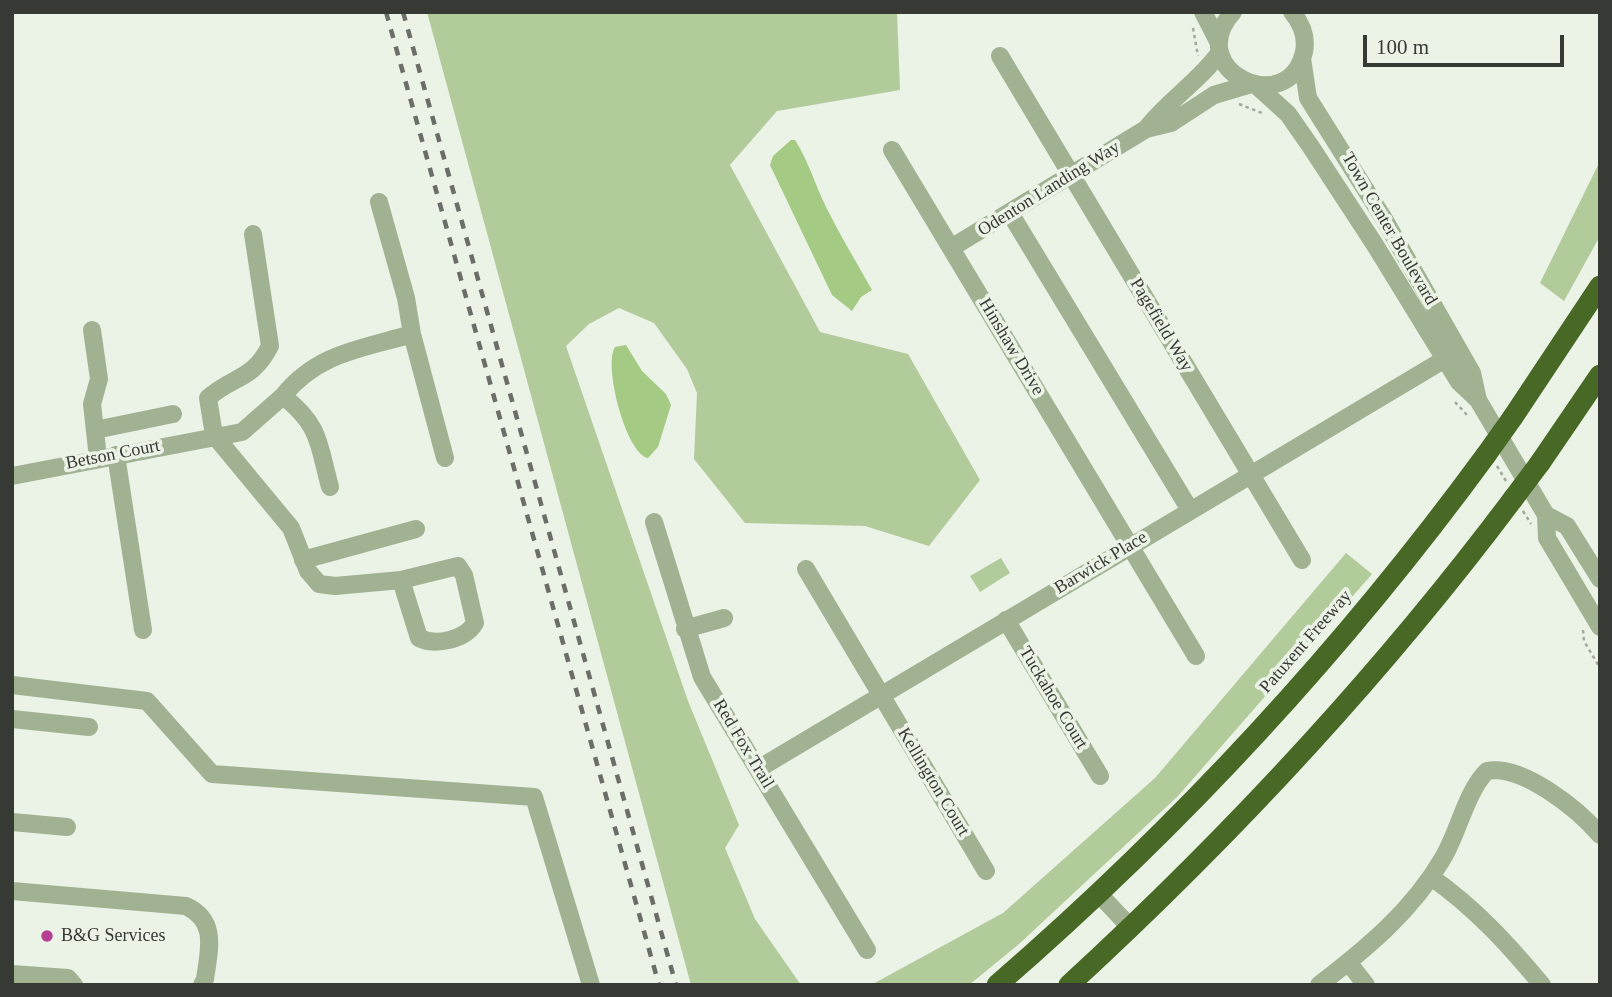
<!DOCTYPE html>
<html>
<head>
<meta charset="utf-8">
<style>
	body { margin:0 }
	#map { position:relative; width:1612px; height:997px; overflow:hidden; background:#ebf2e6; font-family:"Times New Roman",serif }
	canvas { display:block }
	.frame { position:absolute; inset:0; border:14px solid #373935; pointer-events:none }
	.scale { position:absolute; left:1363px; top:35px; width:201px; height:32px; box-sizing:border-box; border:4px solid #373935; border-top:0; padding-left:9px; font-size:21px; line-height:24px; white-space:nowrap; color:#373935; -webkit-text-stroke:5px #ebf2e6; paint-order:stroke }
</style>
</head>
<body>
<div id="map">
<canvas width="1612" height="997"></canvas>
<div class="frame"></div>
<div class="scale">100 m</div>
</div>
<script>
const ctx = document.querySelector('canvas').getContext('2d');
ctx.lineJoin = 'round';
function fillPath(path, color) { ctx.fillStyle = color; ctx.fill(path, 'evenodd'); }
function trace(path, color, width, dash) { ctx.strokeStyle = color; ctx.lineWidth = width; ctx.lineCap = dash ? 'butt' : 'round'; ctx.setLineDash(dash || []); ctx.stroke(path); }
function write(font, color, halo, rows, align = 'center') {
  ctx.font = font + ' "Times New Roman",serif'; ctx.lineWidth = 7; ctx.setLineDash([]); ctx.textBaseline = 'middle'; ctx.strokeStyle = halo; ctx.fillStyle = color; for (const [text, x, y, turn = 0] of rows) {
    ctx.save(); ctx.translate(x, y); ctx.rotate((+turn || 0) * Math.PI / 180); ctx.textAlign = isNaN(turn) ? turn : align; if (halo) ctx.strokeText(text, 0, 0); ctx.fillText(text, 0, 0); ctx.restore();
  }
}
fillPath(new Path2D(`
	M427,12h470l3,78 -123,21 -47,54 90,167 88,22 72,126 -51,66 -64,-20 -120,-3 -51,-64 3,-66 -10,-24 -33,-46 -35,-15 -30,16 -23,22 122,355 51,124 -14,23 30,71 46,66h-110z
	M1600,161v75l-36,65 -24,-18z
	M1346,553l26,21 -194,222 -159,148 -50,41h-98l132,-72 152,-135z
	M1001,558l9,15 -30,19 -10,-16z`), '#b1cb9b');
fillPath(new Path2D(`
	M791,140h4c14,22 20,45 32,69 14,28 30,54 45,81l-11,7 -9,14 -20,-16 -62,-130 3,-9z
	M626,345l16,26 24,23 5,11 -13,42 -10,11c-22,-4 -45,-93 -33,-111z`), '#a4ca83');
trace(new Path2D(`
	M1193,28l5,28
	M1239,104l23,9
	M1455,402l12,13
	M1497,466l9,15
	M1523,511l8,13
	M1583,630l1,11 16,27`), '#a4a9a0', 2.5, [3.5, 3.5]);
trace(new Path2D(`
	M1203,12l16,31
	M1233,12c-52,58 55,109 71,40 3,-15 -2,-28 -12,-40
	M1220,52c-21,30 -52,48 -74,77l25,-6 43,-28 37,-11
	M1000,56l302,504
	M1302,58l6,40 76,121 88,154 6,27
	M1256,85l32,29 23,33 64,98 84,137 19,18 68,115 1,23 53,89
	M892,150l304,506
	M379,202l27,96 6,36
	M1010,213l180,297
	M253,234l17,112c-18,35 -36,29 -62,52l6,37 77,93 17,43 11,13 16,2 66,-6 57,-14 6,9 11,48c-10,17 -39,23 -56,15l-18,-58
	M951,248l195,-119
	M92,330l7,49 -7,25 6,54
	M283,396c34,-43 78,-47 129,-62l33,124
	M95,430l78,-16
	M116,455l27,175
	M12,476l230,-44 41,-36c38,30 35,47 47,91
	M1546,515l21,11 33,53
	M654,522l48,155 165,273
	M303,560l113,-31
	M806,569l180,302
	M1006,620l94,156
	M685,629l39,-11
	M12,685l135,16 65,73 322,23 57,188
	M12,719l77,8
	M758,769l687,-410
	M12,822l55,5
	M1431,877c44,31 77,67 111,108
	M12,891l174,15c32,15 23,44 19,73l-3,6
	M1098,893l33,35
	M1348,962l18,23
	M12,974l56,4 6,7
	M1319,985c48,-37 93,-74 124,-127 15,-25 24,-68 44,-87 35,-7 91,38 113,64`), '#a1b293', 18);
trace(new Path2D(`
	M1513,417l87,-131
	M1540,463l60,-88
	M997,985c181,-157 347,-336 489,-530
	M1069,985c162,-149 312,-310 444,-486`), '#486925', 21);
trace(new Path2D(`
	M386,12l273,973
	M403,12l273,973`), '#6b6e68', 4.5, [9, 9]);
trace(new Path2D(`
	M1486,455l27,-38
	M1513,499l27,-36`), '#486925', 21);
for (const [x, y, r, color] of [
	[47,936,7,"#b63e93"]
]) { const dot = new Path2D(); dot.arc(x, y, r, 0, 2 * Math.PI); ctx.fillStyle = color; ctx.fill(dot); trace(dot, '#ebf2e6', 2.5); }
write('18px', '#373935', '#ebf2e6', [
	["Odenton Landing Way",1049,189,-32],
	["Town Center Boulevard",1389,229,60],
	["Pagefield Way",1161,325,59],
	["Hinshaw Drive",1011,347,59],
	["Betson Court",113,455,-11],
	["Barwick Place",1101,563,-31],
	["Patuxent Freeway",1306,642,-49],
	["Tuckahoe Court",1053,698,59],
	["Red Fox Trail",743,744,59],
	["Kellington Court",933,782,59]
]);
write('18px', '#373935', '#ebf2e6', [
	["B&G Services",61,936]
], 'left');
</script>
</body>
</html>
